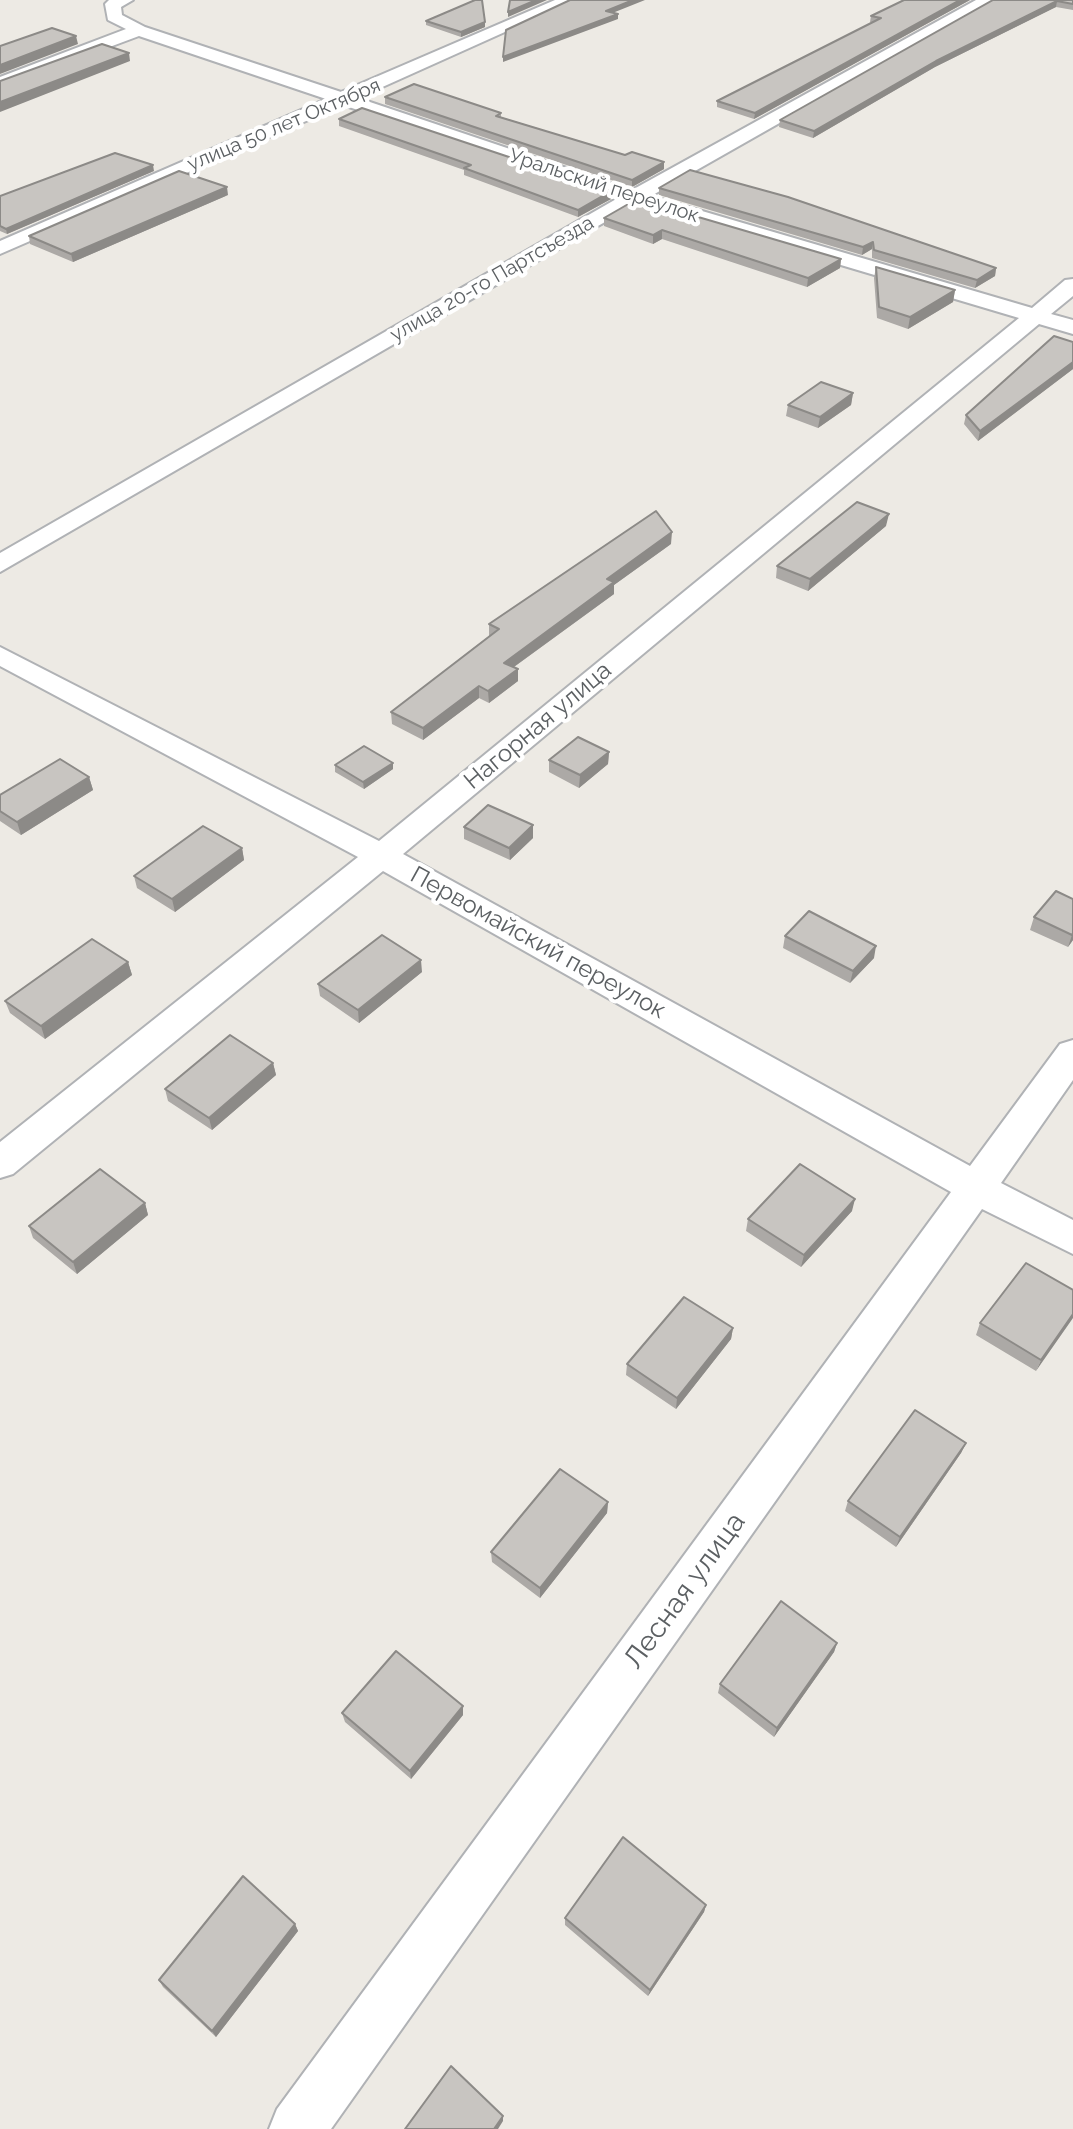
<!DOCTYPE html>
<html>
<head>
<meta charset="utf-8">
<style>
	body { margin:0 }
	canvas { display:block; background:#edeae4 }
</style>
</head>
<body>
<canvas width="1073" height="2129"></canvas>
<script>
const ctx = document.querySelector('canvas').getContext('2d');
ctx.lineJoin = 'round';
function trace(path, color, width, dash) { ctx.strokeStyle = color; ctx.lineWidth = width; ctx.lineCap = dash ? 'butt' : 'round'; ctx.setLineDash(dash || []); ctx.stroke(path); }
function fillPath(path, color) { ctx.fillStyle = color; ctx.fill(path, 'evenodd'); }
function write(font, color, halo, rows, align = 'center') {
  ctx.font = font + ' Raleway,sans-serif'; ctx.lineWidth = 8; ctx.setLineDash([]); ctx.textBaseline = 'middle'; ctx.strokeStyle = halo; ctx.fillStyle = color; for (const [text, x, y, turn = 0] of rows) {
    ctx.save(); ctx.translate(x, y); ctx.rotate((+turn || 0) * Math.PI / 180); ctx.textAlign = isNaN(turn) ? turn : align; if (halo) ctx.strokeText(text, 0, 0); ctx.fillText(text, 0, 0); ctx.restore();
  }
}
const minor = new Path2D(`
	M133,0l-12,7 1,8 23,12 196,65 214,-92h21l-218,98 274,92 344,-190h20l-345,196 381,112 33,-28 8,-1v17l-22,18 22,6v14l-34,-10 -636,530 567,312 90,-122 13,-4v40l-72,103 72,37v34l-91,-45 -651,920h-62l8,-20 674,-917 -568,-321 -370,303 -13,4v-36l358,-285 -358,-191v-19l379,194 640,-523 -383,-114 -636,368v-19l618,-355 -275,-93 -343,149v-13l326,-142 -187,-63 -139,52v-11l126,-48 -18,-9 -3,-16 4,-4z`);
trace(minor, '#b0b2b5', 4);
fillPath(minor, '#fff');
fillPath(new Path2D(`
	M904,0h66l-216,119 -37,-12v-6l156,-79h-3l1,-6z
	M993,0h80v10l-17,-3 -121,60 -122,71 -34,-11 1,-7z
	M426,21l59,6 -24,10 -35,-12z
	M385,97l116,16v4l124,38 39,7v7l-32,18 -247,-83z
	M339,119l272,80 -33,18 -114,-42v-5l-125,-44z
	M154,171l-147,63 -7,-3v-35z
	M659,188l337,80 -1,8 -20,12 -103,-30v-9l-10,6 -203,-60z
	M228,195l-155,67 -43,-18 -1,-8z
	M604,218l237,41 -1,9 -33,19 -145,-48 -9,5 -49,-18z
	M876,267l79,23 -2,12 -45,27 -31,-11 -3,-40z
	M1073,342v27l-95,72 -14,-17 2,-9z
	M853,393l-2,12 -33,23 -32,-12 2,-11z
	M886,526l-78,65 -32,-13 1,-12z
	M671,544l-57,41v9l-100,73 4,14 -29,22 -10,-5 -56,42 -31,-16 -1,-12 98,-76v-12z
	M609,752l-1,12 -29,24 -30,-16v-12z
	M393,763v6l-29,20 -29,-17v-7z
	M89,777l4,13 -72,45 -21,-14v-26z
	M464,827l69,11 -23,22 -46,-21z
	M242,848l2,12 -69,52 -38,-24 -3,-12z
	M1073,899v41l-5,7 -38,-17 4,-13z
	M785,936l89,22 -24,25 -67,-35z
	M128,962l4,13 -87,64 -35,-26 -5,-12z
	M422,972l-63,51 -39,-27 -2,-12z
	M273,1063l3,12 -64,55 -44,-29 -3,-12z
	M145,1203l3,12 -71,59 -44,-36 -4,-12z
	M852,1211l-51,56 -55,-36 2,-12z
	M1073,1290l-37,81 -60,-36 4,-12z
	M733,1328l-2,11 -55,70 -50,-34 1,-11z
	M966,1443l-5,10 -65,94 -51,-36 3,-10z
	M608,1502l-1,11 -67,85 -48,-36 -1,-10z
	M837,1643l-3,9 -60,85 -56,-44 2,-9z
	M463,1706v9l-52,64 -66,-57 -3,-9z
	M706,1905l-2,7 -56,84 -83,-71v-7z
	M295,1924l3,7 -82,106 -53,-50 -4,-7z`), '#aca9a6');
fillPath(new Path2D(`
	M536,0h11l-39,17v-5z
	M633,0h12l-40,16 1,-5z
	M960,0h10l-216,119 1,-6z
	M1057,1l-1,6 -121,60 -122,71 1,-7 122,-70z
	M618,14v5l-115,43v-5z
	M485,22v5l-24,10v-5z
	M76,36l2,8 -78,30v-9z
	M129,53l1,8 -130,51v-10z
	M664,162v7l-32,18v-7z
	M153,165l1,6 -147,63 -1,-5z
	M227,187l1,8 -155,67 -2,-8z
	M611,191v8l-33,18v-7z
	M662,230v9l-9,5v-9z
	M873,242l-1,7 -10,6 1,-8z
	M841,259l-1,9 -33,19 1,-9z
	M996,268l-1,8 -20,12 2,-8z
	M955,290l-2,12 -45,27 2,-12z
	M1073,362v7l-95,72 2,-10z
	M853,393l-2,12 -33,23 2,-11z
	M889,514l-3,12 -78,65 2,-12z
	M672,532l-1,12 -57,41v9l-110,80v-11l103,-84z
	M518,669v12l-29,22 -1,-12z
	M479,686v12l-56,42v-12z
	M609,752l-1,12 -29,24 1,-13z
	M393,763v6l-29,20 -1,-7z
	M89,777l4,13 -72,45 -4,-13z
	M533,825v13l-23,22 -1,-12z
	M242,848l2,12 -69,52 -3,-13z
	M1073,933v7l-5,7 4,-12z
	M876,946l-2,12 -24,25 3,-12z
	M421,960l1,12 -63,51 -1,-13z
	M128,962l4,13 -87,64 -4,-13z
	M273,1063l3,12 -64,55 -3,-12z
	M855,1199l-3,12 -51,56 3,-12z
	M145,1203l3,12 -71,59 -4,-12z
	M1073,1314v4l-37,53 5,-11z
	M733,1328l-2,11 -55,70 1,-11z
	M966,1443l-5,10 -65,94 4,-10z
	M608,1502l-1,11 -67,85v-10z
	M837,1643l-3,9 -60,85 3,-9z
	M463,1706v9l-52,64 -1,-8z
	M706,1905l-2,7 -56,84 2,-6z
	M295,1924l3,7 -82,106 -4,-6z
	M503,2116v5l-5,8h-4z`), '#8c8a87');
const building = new Path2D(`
	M475,0h7l3,22 -24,10 -35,-11z
	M510,0h26l-28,12z
	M570,0h63l-27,11 12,3 -115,43 3,-27z
	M904,0h56l-205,113 -38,-12 164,-83 -10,-2z
	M993,0h80v4l-16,-3 -121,60 -122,70 -34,-11z
	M52,28l24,8 -76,29v-19z
	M102,44l27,9 -129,49v-21z
	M414,84l87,29 -5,3 129,39 7,-3 32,10 -32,18 -247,-83z
	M362,108l249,83 -33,19 -114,-42 7,-3 -132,-46z
	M115,153l38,12 -147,64 -6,-3v-30z
	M690,170l98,27 208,71 -19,12 -103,-30 -1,-8 -10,5 -204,-59z
	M179,171l48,16 -156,67 -42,-18z
	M637,199l204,60 -33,19 -146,-48 -9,5 -49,-17z
	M876,267l79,23 -45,27 -31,-10z
	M1054,336l19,6v20l-93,69 -14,-16z
	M821,382l32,11 -33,24 -32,-12z
	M857,502l32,12 -79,65 -33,-13z
	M656,511l16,21 -65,47 7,3 -110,81 14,6 -30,22 -9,-5 -56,42 -32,-16 108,-83 -10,-5z
	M578,737l31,15 -29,23 -31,-15z
	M364,746l29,17 -30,19 -28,-17z
	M60,759l29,18 -72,45 -17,-11v-16z
	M488,805l45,20 -24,23 -45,-21z
	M203,826l39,22 -70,51 -38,-23z
	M1056,891l17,8v34l-1,2 -38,-18z
	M809,911l67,35 -23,25 -68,-35z
	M382,935l39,25 -63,50 -40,-26z
	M92,939l36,23 -87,64 -36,-25z
	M230,1035l43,28 -64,55 -44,-29z
	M800,1164l55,35 -51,56 -56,-36z
	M100,1169l45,34 -72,59 -44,-36z
	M1026,1263l47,27v24l-32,46 -61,-37z
	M684,1297l49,31 -56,70 -50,-34z
	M915,1410l51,33 -66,94 -52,-36z
	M560,1469l48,33 -68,86 -49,-36z
	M781,1601l56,42 -60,85 -57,-44z
	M396,1651l67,55 -53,65 -68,-58z
	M623,1837l83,68 -56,85 -85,-72z
	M243,1876l52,48 -83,107 -53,-51z
	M451,2066l52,50 -9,13h-89z`);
fillPath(building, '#c8c5c1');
trace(building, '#8c8a87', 2);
write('20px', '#5c6063', '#fff', [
	["улица 50 лет Октября",284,125,-23],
	["Уральский переулок",604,186,18],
	["улица 20-го Партсъезда",492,279,-30]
]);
write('24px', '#5c6063', '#fff', [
	["Нагорная улица",538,726,-40],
	["Первомайский переулок",538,943,29]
]);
write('28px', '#5c6063', '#fff', [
	["Лесная улица",685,1591,-54]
]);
</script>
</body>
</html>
